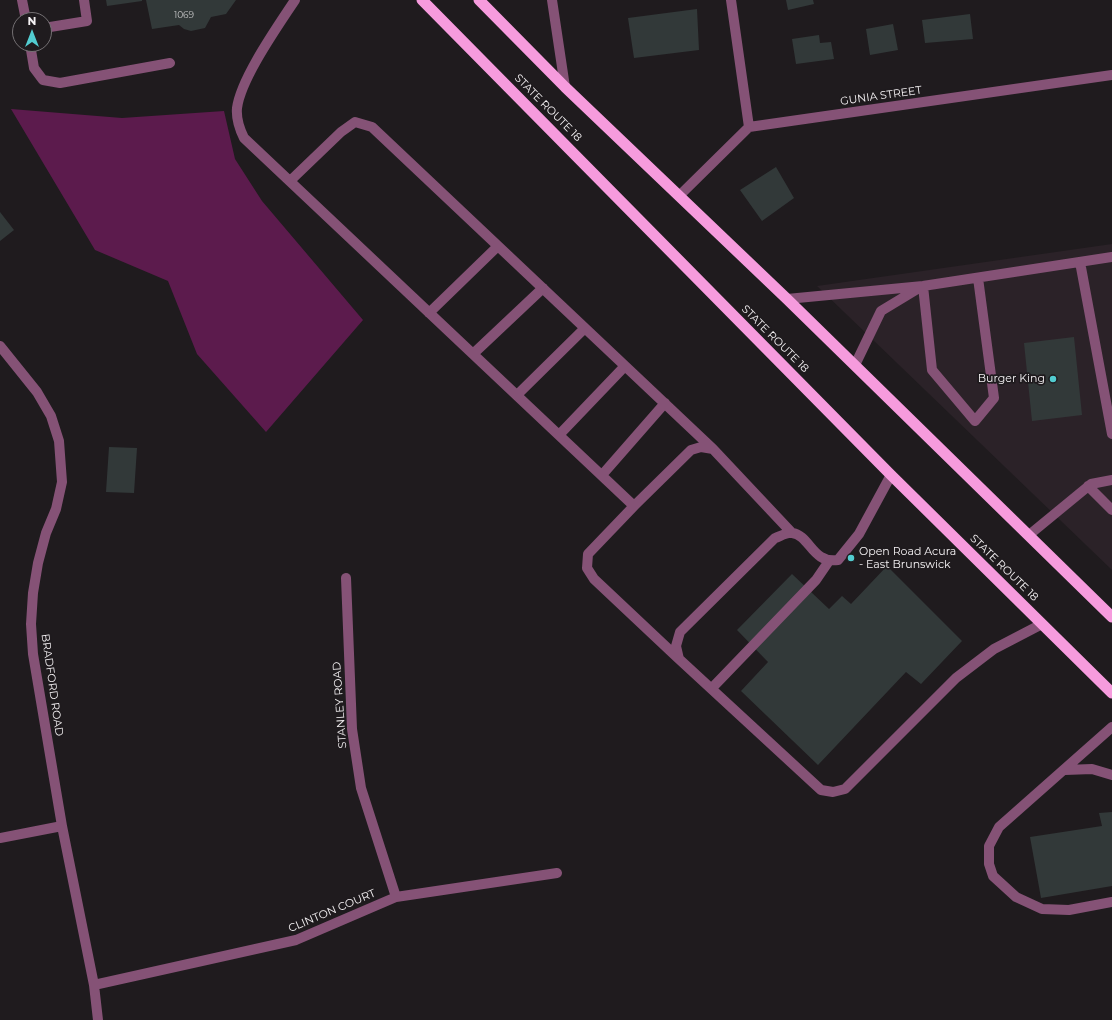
<!DOCTYPE html>
<html>
<head>
<meta charset="utf-8">
<style>
	body { margin:0 }
	#map { position:relative; width:1112px; height:1020px; overflow:hidden; background:#1f1b1e; font-family:Montserrat,sans-serif }
	canvas { display:block }
	.north { position:absolute; left:12px; top:12px; width:40px; height:40px; box-sizing:border-box; background:#1f1b1e; border:1px solid #757174; border-radius:50%; rotate:0deg; font-size:11px; font-weight:700; line-height:16px; text-align:center; color:#f5f2f4 }
	.north::after { content:''; display:block; margin:auto; width:14px; height:18px; background:#52ccd0; clip-path:polygon(50% 0,100% 100%,50% 72%,0 100%) }
</style>
</head>
<body>
<div id="map">
<canvas width="1112" height="1020"></canvas>
<div class="north">N</div>
</div>
<script>
const ctx = document.querySelector('canvas').getContext('2d');
ctx.lineJoin = 'round';
function fillPath(path, color) { ctx.fillStyle = color; ctx.fill(path, 'evenodd'); }
function trace(path, color, width, dash) { ctx.strokeStyle = color; ctx.lineWidth = width; ctx.lineCap = dash ? 'butt' : 'round'; ctx.setLineDash(dash || []); ctx.stroke(path); }
function write(font, color, halo, rows, align = 'center') {
  ctx.font = font + ' Montserrat,sans-serif'; ctx.lineWidth = 3.5; ctx.setLineDash([]); ctx.textBaseline = 'middle'; ctx.strokeStyle = halo; ctx.fillStyle = color; for (const [text, x, y, turn = 0] of rows) {
    ctx.save(); ctx.translate(x, y); ctx.rotate((+turn || 0) * Math.PI / 180); ctx.textAlign = isNaN(turn) ? turn : align; if (halo) ctx.strokeText(text, 0, 0); ctx.fillText(text, 0, 0); ctx.restore();
  }
}
fillPath(new Path2D(`
	M1112,244v326l-295,-284z`), '#2b2228');
fillPath(new Path2D(`
	M11,109l111,9 102,-7 11,48 27,42 101,119 -97,112 -69,-78 -29,-73 -73,-31z`), '#5c1b4d');
fillPath(new Path2D(`
	M106,0h36v1l-35,5z
	M146,0h90l-10,14 -15,3 -6,11 -14,3 -7,-2 -5,-4 -27,4z
	M786,0h27l1,4 -26,6z
	M697,9l2,41 -65,8 -6,-40z
	M970,14l3,25 -48,4 -3,-23z
	M893,24l5,26 -28,5 -4,-26z
	M819,35l1,8 11,-1 3,17 -38,5 -4,-25z
	M776,167l18,31 -32,23 -22,-31z
	M0,212l14,18 -14,11z
	M1074,337l8,78 -50,6 -8,-78z
	M109,447l28,1 -3,45 -28,-1z
	M887,566l75,75 -41,43 -15,-12 -88,93 -77,-74 27,-29 -31,-32 55,-56 37,35 13,-13 9,8z
	M1112,812v74l-71,12 -11,-61 72,-11 -3,-13z`), '#323939');
trace(new Path2D(`
	M22,0l4,20
	M295,0c-17,26 -54,78 -58,108 -1,11 2,20 7,30l390,368 -46,48 -1,14 7,11 85,80
	M552,0l13,87
	M44,28l43,-7 -3,-21
	M30,44l4,24 9,12 17,3 110,-20
	M290,181l51,-49 14,-10 17,5 341,322
	M1080,262l32,172
	M923,286l9,84 43,51 19,-23 -16,-120
	M787,299l136,-13 189,-29
	M429,313l69,-67
	M473,354l70,-66
	M855,365l26,-54 38,-23
	M517,395l68,-67
	M559,435l66,-69
	M602,475l63,-72
	M891,475l-32,59 -21,26c-26,4 -28,-25 -46,-27 -5,-1 -13,4 -17,5l-95,94 -4,14 3,13 142,131 12,2 12,-3 111,-111 38,-29 48,-25
	M1088,486l24,24
	M634,506l57,-56 10,-3 12,2 79,84
	M1029,535l62,-51 21,-4
	M712,688l104,-108 13,-19
	M1112,727l-113,100 -10,19v18l4,12 23,21 26,12 27,1 43,-8
	M1065,770l27,-1 20,6`), '#855276', 10);
trace(new Path2D(`
	M731,0l18,127
	M680,195l69,-68 363,-52
	M0,346l37,46 14,24 8,25 3,41 -6,27 -10,24 -8,30 -5,30 -2,31 2,30 29,172 32,159 4,35
	M346,578l6,151 9,59 35,109
	M0,838l62,-12
	M94,985l202,-45 100,-43 161,-24`), '#855276', 10);
trace(new Path2D(`
	M422,0l469,475 221,218
	M479,0l86,87 222,212 325,318`), '#f69bdd', 11);
for (const [x, y, r, color] of [
	[1053,379,4,"#52ccd0"],
	[851,558,4,"#52ccd0"]
]) { const dot = new Path2D(); dot.arc(x, y, r, 0, 2 * Math.PI); ctx.fillStyle = color; ctx.fill(dot); trace(dot, '#1f1b1e', 1.5); }
write('9px', '#c4c4c5', null, [
	["1069",184,15]
]);
write('11px', '#f5f2f4', '#1f1b1e', [
	["GUNIA STREET",881,96,-8],
	["STATE ROUTE 18",548,108,45],
	["STATE ROUTE 18",775,339,45],
	["STATE ROUTE 18",1004,568,44],
	["BRADFORD ROAD",52,685,82],
	["STANLEY ROAD",340,705,-94],
	["CLINTON COURT",332,911,-23]
]);
write('11px', '#f5f2f4', '#1f1b1e', [
	["Burger King",1045,379],
	["Open Road Acura",859,552,"left"],
	["- East Brunswick",859,565,"left"]
], 'right');
</script>
</body>
</html>
